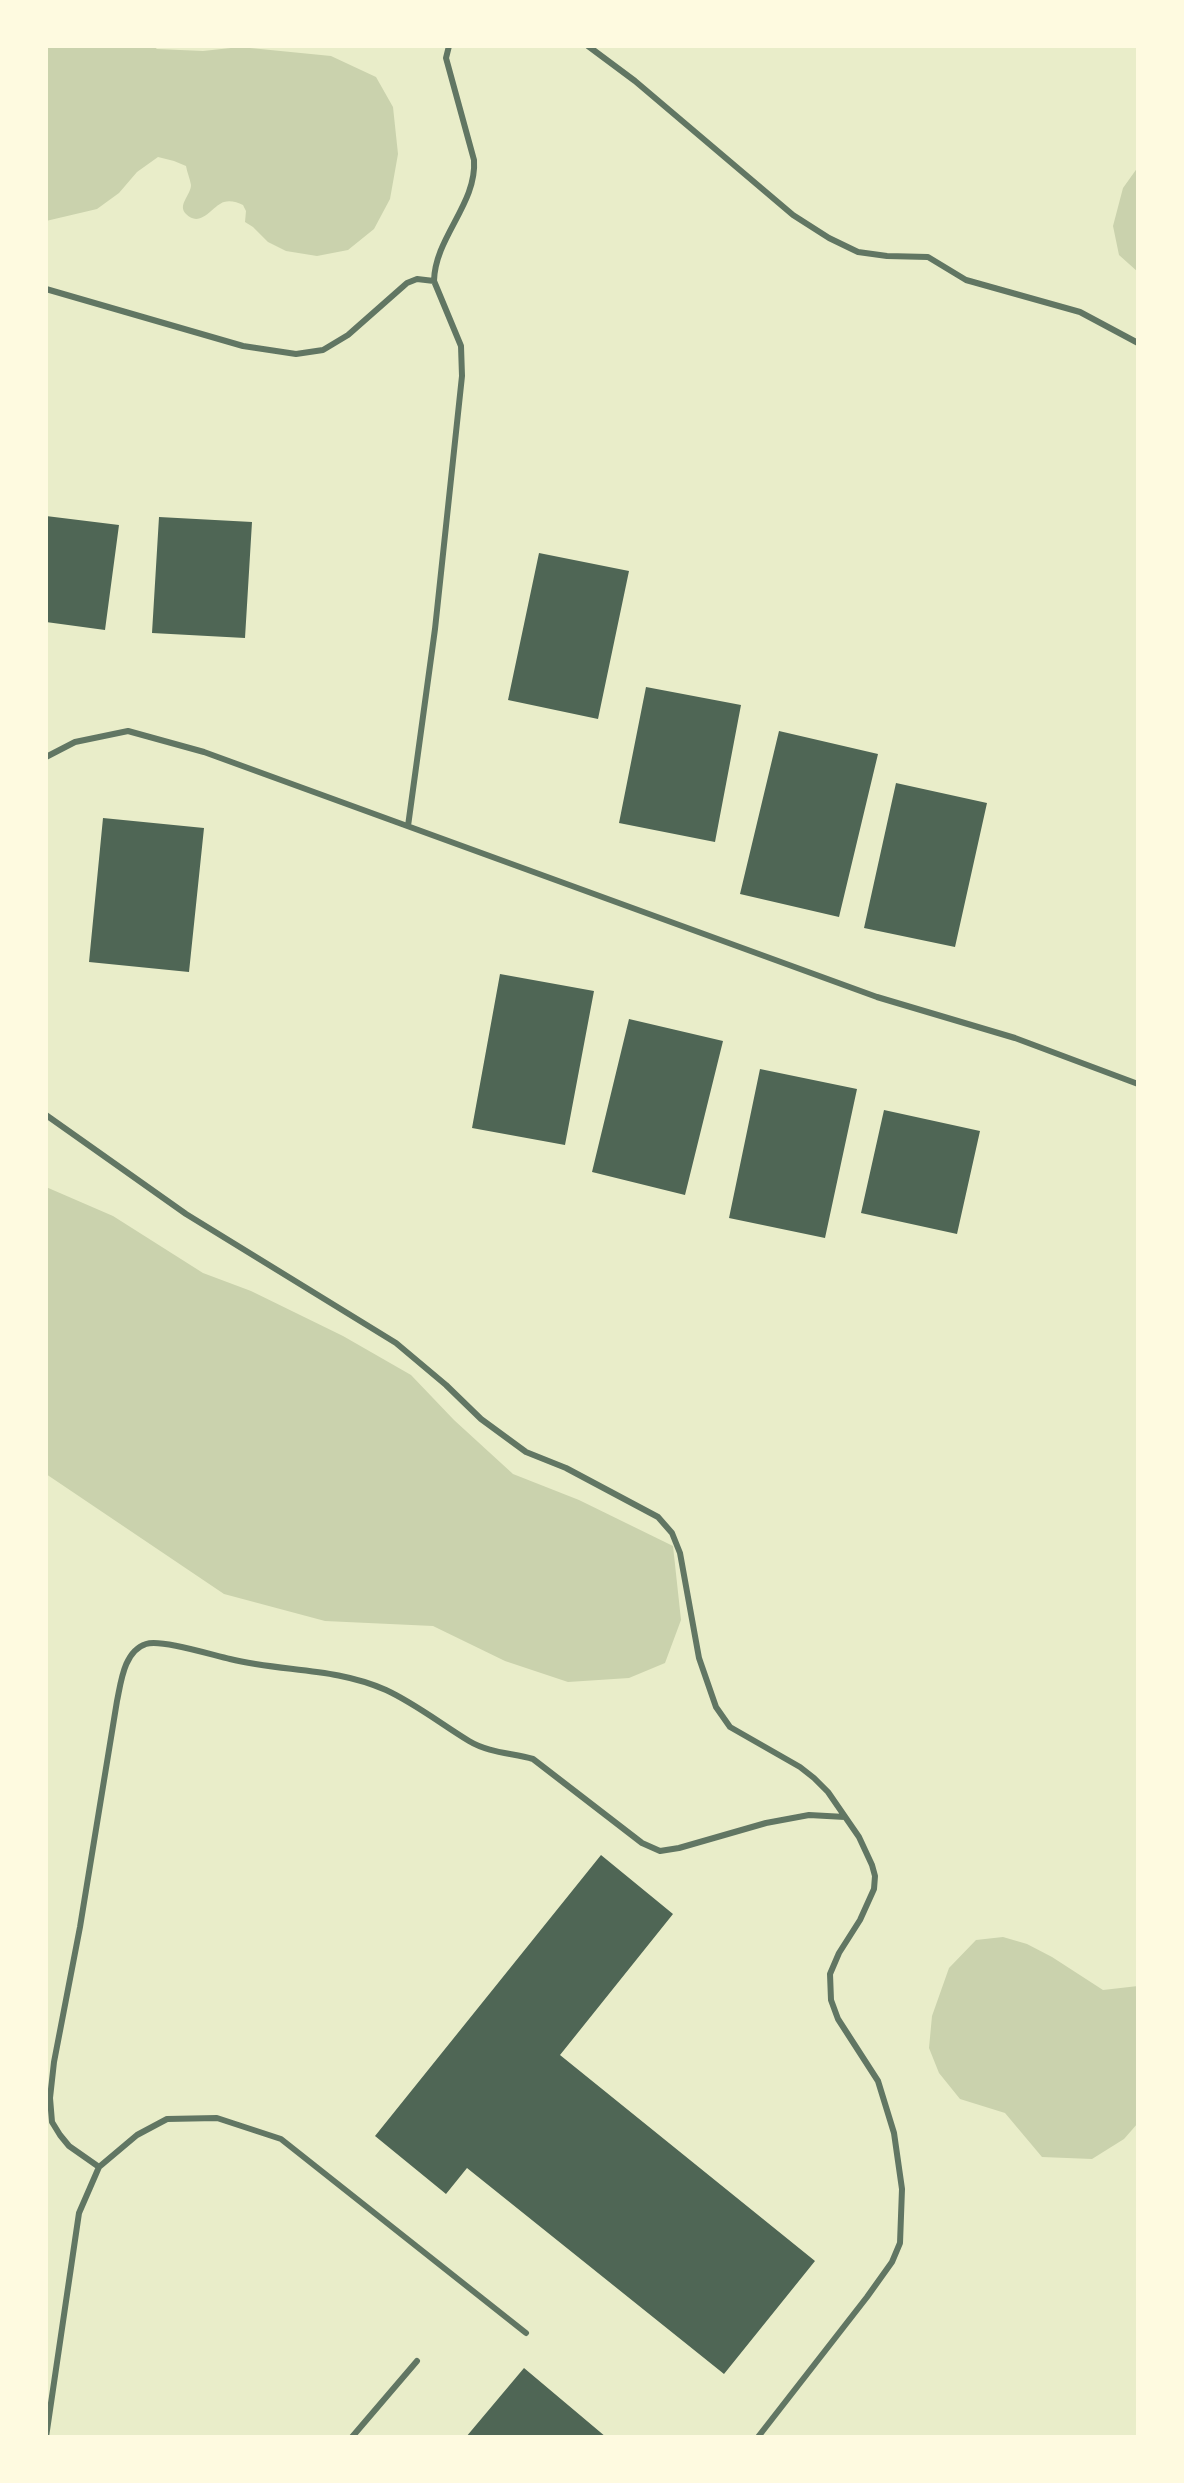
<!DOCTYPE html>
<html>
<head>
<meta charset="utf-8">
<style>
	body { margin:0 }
	#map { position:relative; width:1184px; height:2483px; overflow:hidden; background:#e9edc9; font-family:"Source Sans 3",sans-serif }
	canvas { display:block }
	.frame { position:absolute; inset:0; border:48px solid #fefae0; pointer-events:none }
</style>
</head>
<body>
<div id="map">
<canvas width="1184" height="2483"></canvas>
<div class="frame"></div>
</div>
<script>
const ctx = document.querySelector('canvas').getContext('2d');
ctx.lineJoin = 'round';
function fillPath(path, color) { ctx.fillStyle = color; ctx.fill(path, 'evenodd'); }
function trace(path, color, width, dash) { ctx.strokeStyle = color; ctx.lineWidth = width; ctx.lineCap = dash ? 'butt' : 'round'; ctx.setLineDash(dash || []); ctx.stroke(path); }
fillPath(new Path2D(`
	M46,46h107l4,3 46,2 37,-4 91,9 45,21 17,30 5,47 -8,45 -16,30 -26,21 -31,6 -31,-5 -18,-9 -15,-15 -8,-5 1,-11 -3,-6c-6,-3 -13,-5 -19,-3 -11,3 -23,27 -38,12 -9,-9 5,-19 5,-29 -1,-6 -4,-13 -5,-19l-12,-5 -16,-4 -21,15 -18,21 -22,16 -51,12z
	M1138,167v105l-19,-17 -6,-29 10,-38z
	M46,1187l67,29 90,57 48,18 92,45 68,39 43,45 59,54 66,26 94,46 8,74 -16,43 -36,15 -61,4 -63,-21 -72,-35 -108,-5 -101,-27 -178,-120z
	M1003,1937l24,7 25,13 51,33 35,-4v137l-14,16 -32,20 -50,-2 -37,-44 -45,-14 -21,-26 -10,-25 3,-32 17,-48 27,-28z`), '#cad2ad');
fillPath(new Path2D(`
	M46,516l73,9 -14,105 -59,-8z
	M159,517l93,5 -7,116 -93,-5z
	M539,553l90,18 -31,148 -90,-19z
	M646,687l95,18 -26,137 -96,-19z
	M779,731l99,23 -39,163 -99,-23z
	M896,783l91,20 -32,144 -91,-19z
	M103,818l101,10 -15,144 -100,-10z
	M500,974l94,17 -29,154 -93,-17z
	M629,1019l94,22 -38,154 -93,-23z
	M760,1069l97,20 -32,149 -96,-20z
	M884,1110l96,21 -23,103 -96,-21z
	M601,1855l72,59 -113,141 255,206 -91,113 -257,-206 -21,26 -71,-58z
	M524,2368l82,69h-140z`), '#4f6655');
trace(new Path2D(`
	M588,46l47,35 158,134 36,23 29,14 29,4 41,1 38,23 114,32 58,31
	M46,289l197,57 53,8 27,-4 25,-15 59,-52 10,-4 17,2
	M46,757l29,-15 53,-11 76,21 673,245 138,41 123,46
	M408,826l27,-197 27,-253 -1,-30 -27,-65c1,-44 43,-77 40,-121l-28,-102 3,-12
	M46,1115l140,99 210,129 50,42 35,34 45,33 40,16 92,49 14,16 8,20 19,105 17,49 14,20 70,40 14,11 14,14 31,45 13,28 3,11 -1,13 -14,31 -21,33 -9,21 1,26 7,19 40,62 16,52 8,56 -2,54 -8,19 -25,35 -109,140
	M99,2167l-30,-21 -9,-11 -8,-13 -2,-24 4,-36 26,-135 37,-226c4,-19 7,-50 29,-57 15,-5 66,11 84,15 52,13 104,8 156,31 30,14 55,34 83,51 20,12 43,12 64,18l109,84 18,8 19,-3 87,-25 43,-8 36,2
	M46,2437l33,-224 20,-46 38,-32 30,-16 50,-1 64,21 245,194
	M352,2437l65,-76`), '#617663', 6);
</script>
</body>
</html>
